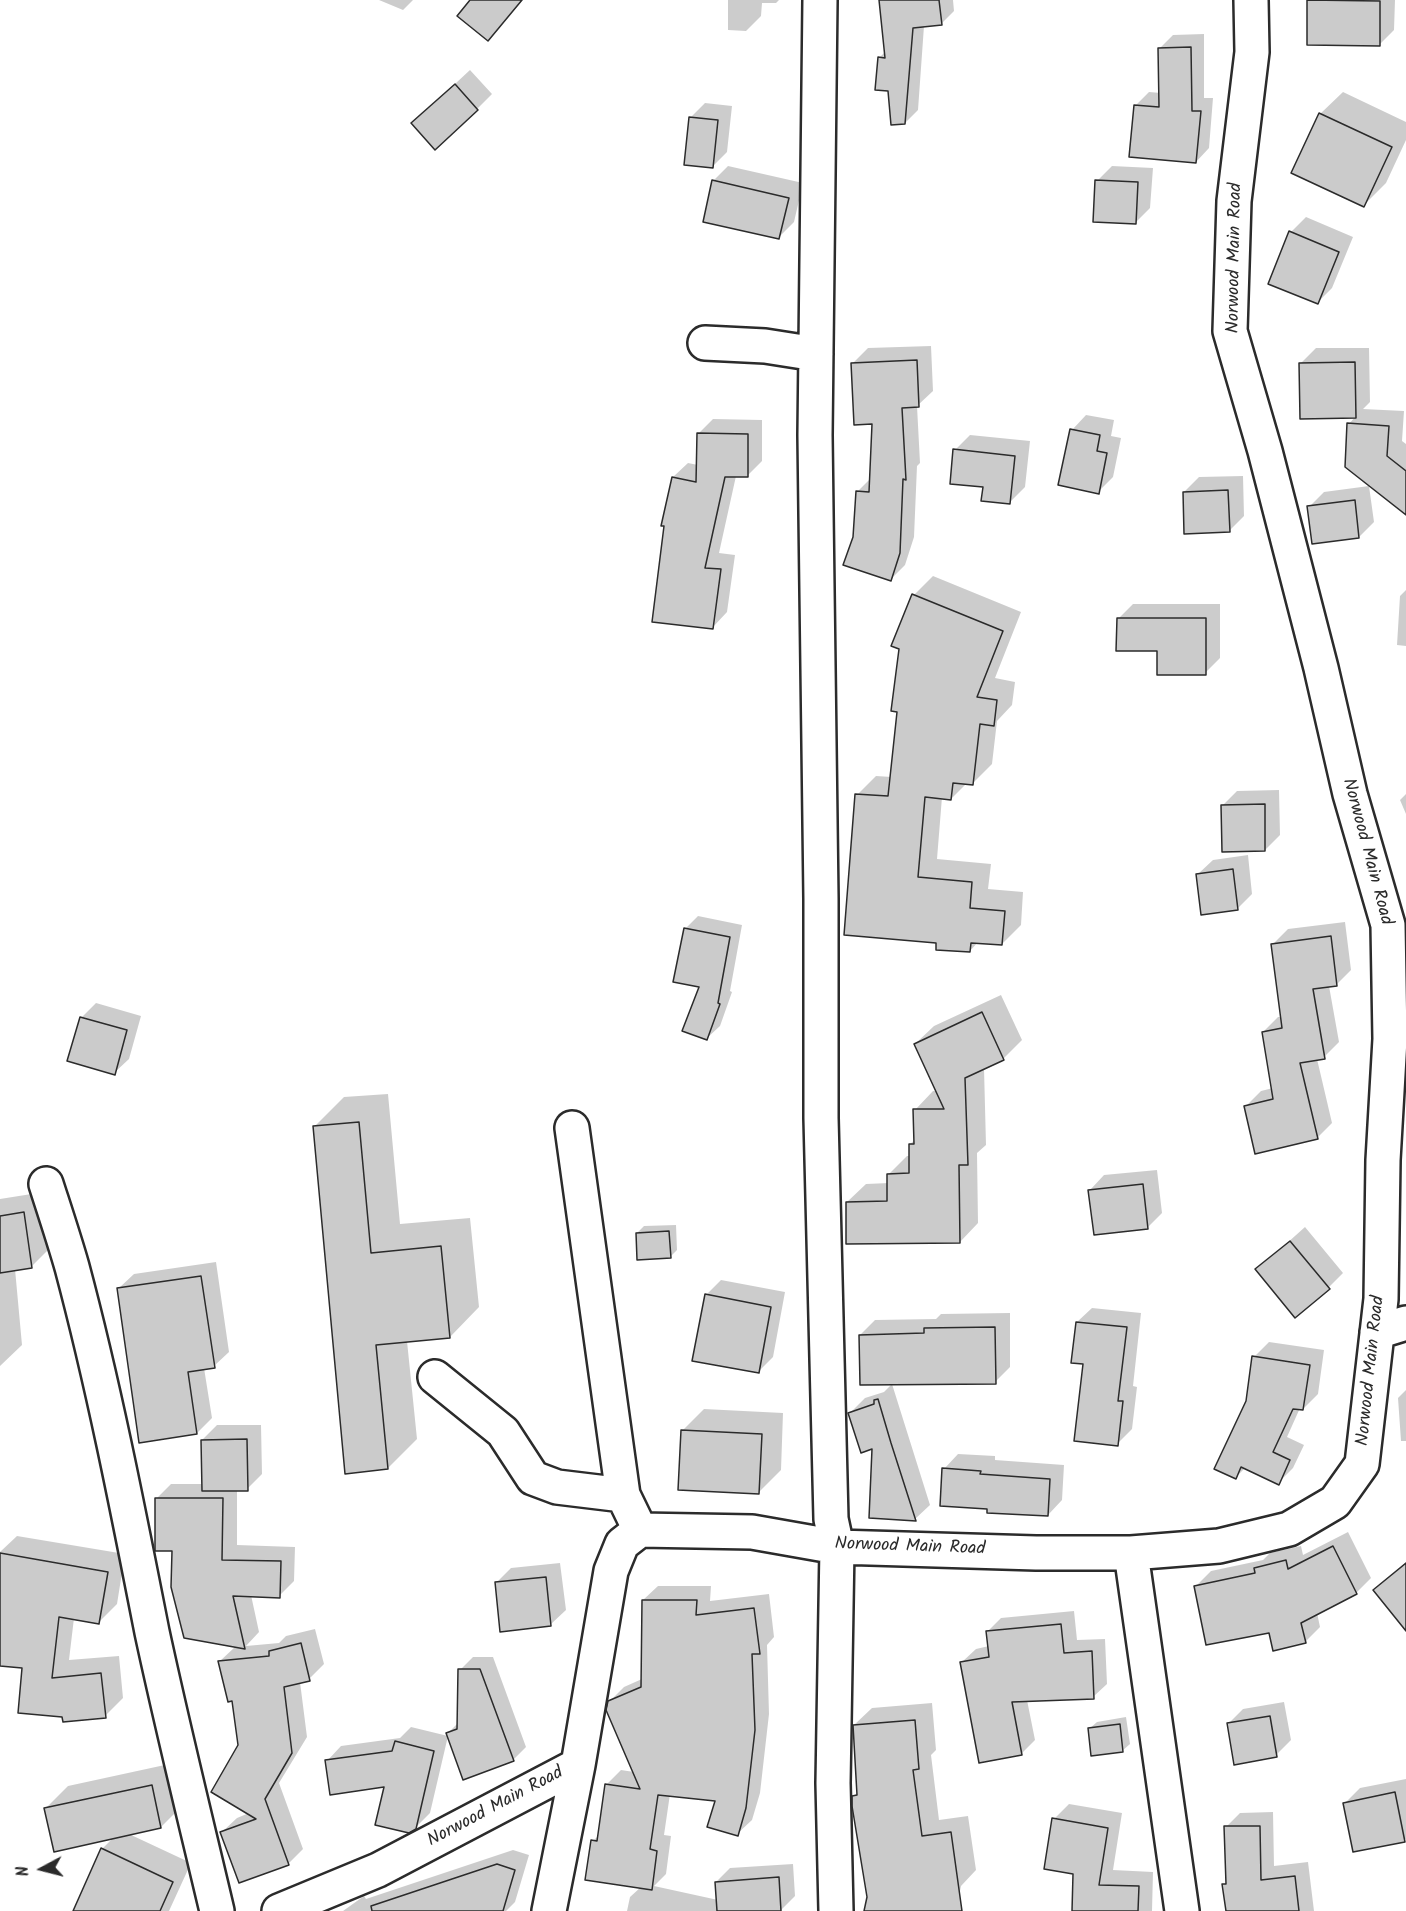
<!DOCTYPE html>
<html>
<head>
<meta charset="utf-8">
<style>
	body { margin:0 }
	#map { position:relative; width:1406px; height:1911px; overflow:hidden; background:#fff; font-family:Kalam,sans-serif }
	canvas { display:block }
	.north { position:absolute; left:12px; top:1839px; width:60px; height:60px; -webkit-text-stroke:4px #fff; paint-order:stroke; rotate:263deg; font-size:16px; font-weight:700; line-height:24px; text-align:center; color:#2b2b2b }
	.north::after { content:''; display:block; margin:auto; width:21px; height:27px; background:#2b2b2b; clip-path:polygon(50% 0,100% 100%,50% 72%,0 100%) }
</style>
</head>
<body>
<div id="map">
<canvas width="1406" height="1911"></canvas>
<div class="north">N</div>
</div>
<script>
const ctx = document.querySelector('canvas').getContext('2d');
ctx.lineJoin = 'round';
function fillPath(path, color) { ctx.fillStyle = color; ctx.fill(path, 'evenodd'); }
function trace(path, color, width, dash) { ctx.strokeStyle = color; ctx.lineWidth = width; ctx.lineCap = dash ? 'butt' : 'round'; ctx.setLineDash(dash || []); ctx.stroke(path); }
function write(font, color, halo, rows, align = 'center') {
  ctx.font = font + ' Kalam,sans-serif'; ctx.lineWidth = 4.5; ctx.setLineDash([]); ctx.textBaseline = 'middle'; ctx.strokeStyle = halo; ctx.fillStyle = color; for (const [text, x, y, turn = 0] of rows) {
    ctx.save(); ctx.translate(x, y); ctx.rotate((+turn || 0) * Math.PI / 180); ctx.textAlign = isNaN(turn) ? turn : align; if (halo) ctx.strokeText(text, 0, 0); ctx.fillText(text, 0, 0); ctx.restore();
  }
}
fillPath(new Path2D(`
	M379,0h34l-10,10z
	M472,0h51l-35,39z
	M728,0h51l-3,3h-14l-1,13 -15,15 -18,-1z
	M881,0h72l1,11 -13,13 -17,2 -6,84 -13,13 -15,-34 -11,-31 7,-7z
	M1309,0h86l-1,30 -15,15 -71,-2z
	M1204,34v64h9l-4,50 -13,14 -61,-56 14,-14 12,1 -1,-45 13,-13z
	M470,70l22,24 -15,15h-49z
	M1343,92l63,30v18l-20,43 -23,23 -43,-92z
	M705,103l27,3 -5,46 -15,15 -21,-50z
	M728,166l75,17 -9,39 -15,15 -66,-56z
	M1112,166l41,2 -3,40 -15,15 -38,-42z
	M1306,217l47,20 -21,51 -15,15 -26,-71z
	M931,346l2,45 -16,15 3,57 -3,3 -3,71 -9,28 -15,15 -36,-43 3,-45 14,-14 2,-55 -20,-60 15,-15z
	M1316,348h53l1,54 -7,7 41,2 -2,30 4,3v69l-57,-89 6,-7 -54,-54z
	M1086,415l28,5 -3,16 10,2 -8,39 -15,15 -26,-62z
	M713,419l49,1v41l-15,15h-11l-17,77 16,2 -8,57 -14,15 -40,-150 15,-14 10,2v-31z
	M970,435l60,6 -5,46 -15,15 -25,-16 -30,-36z
	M1243,476l1,40 -15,15 -45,-39 15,-15z
	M1369,486l5,36 -15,15 -50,-30 15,-15z
	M933,576l88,36 -26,66 20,4 -3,23 -15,16 -5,43 -19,19h-6l-16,16 -9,-2 -5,62 54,5 -3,25 35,3 -2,33 -19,19 -24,-2 -8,9 -32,-9 -81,-147 19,-19 16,1 22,-182z
	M1406,590v56l-9,-1 3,-49z
	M1133,604h87v54l-15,15 -46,-23 -41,-31z
	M1279,790l1,45 -15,15 -43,-44 15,-15z
	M1406,794v20l-6,-14z
	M1248,855l4,39 -15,15 -39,-35 15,-14z
	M698,916l44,9 -12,66 2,1 -12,34 -13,12 -6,-52 -16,-57z
	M1345,922l6,48 -15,15 -7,1 10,56 -15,15 -7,2 15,64 -15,15 -71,-32 15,-15 12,-3 -10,-56 15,-15h4l-9,-73 15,-15z
	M1001,995l21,45 -19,19 -19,9 2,77 -9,8 1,70 -18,19 -113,-40 19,-18 23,-1v-9l18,-18h4l-1,-12 6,-5 -1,-29 18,-19h4l-22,-47 19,-18z
	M96,1003l45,13 -12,43 -15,14 -33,-55z
	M388,1094l12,130 70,-6 9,89 -29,30 -43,4 10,98 -29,29 -74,-341 30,-30z
	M1157,1170l5,43 -15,15 -57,-38 14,-15z
	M44,1192l8,54 -21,21 -16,2 7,76 -22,21v-167z
	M676,1225l1,25 -7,7 -33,-24 7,-7z
	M1305,1227l38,46 -15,15 -71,-18z
	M216,1262l13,90 -15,14 -10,2 8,50 -15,15 -78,-145 15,-14z
	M721,1280l64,12 -12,65 -15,15 -52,-77z
	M1092,1308l49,5 -8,73 4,1 -5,42 -15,15 -32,-82 -8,-40z
	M1010,1313v54l-15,15 -135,-47 15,-15 61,-1 5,-5z
	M1269,1342l55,8 -6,44 -15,15 -3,-1 -13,29 17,8 -11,23 -15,15 -33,-15 -9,9 18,-120z
	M892,1384l38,121 -15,14 -65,-106 15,-15 19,-6z
	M1406,1390v51h-5l-3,-43z
	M704,1409l79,4 -2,57 -22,22 -77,-61z
	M217,1425h44l1,49 -15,15h-10v56l58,2 -1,34 -15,15 -28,-1 8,37 -13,14 33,-3 7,-7 29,-7 9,35 -15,15 -9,3 7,55 -28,46 24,66 -15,15 -66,-32 15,-14 12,-5 -15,-114 -15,-37 17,-16 -62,-97 -18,-50 15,-15h32l-1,-44z
	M958,1454l37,2v4l69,5 -2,35 -14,15 -59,-7 -45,-39z
	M1348,1532l23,46 -15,15 -39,20 3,14 -15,15 -35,-11 -74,-45 15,-15 52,-11 7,-7 31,-7 2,9z
	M17,1536l108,18 -8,50 -18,18 -25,-4 -5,42 50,-4 4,42 -18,18 -41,-1 -41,-48 -23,-3v-112z
	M1406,1562v67l-31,-39z
	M560,1563l6,47 -15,14 -55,-41 15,-15z
	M658,1586h53l-1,15 59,-7 5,43 -7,8 2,69 -9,79 -8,27 -15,14 -20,-34 -47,-6 -6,41 7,1 -5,38 -12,12 64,14 -2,-18 14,-14 63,-4 2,32 -15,15h-153l3,-14 11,-10 -48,-46 7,-7 7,-50 14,-14 13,2 -25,-70 15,-15 18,-8 1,-79z
	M1074,1611l3,29 28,-1 2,45 -14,13 -66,3 8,40 -14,14 -59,-92 14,-13 13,-3 -2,-14 14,-14z
	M473,1657h20l33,90 -13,13 -65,-27 11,-11 1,-52z
	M1284,1702l7,38 -15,15 -48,-31 15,-15z
	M932,1703l4,47 -5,5 8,65 29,-4 8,54 -15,16 -5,25h-91l3,-14 -14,-101 4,-4 -4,-67 18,-17z
	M1126,1717l4,27 -8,7 -33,-22 8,-7z
	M411,1727l37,9 -18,77 -15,15 -29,-42 -59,-25 14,-15 59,-8z
	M174,1763l9,42 -22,22 -32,7 62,29 -22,48h-95l28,-62 12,-12 -68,-29 22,-22z
	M1406,1779v60l-2,1 -59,-37 15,-15z
	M1069,1804l53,9 -9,57 40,2 -1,39h-78v-38l-20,-54z
	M1273,1812l1,54 34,-4 6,49h-87l-3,-26 4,-4 -2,-54 14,-14z
	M513,1850l16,5 -14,47 -9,9h-163l21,-15 2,3z`), '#0003');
const building = new Path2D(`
	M470,0h52l-34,41 -31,-25z
	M879,0h60l3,25 -29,3 -8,96 -14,1 -3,-34 -13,-1 3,-33 7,1z
	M1307,0l73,1v45l-73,-1z
	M1191,47l1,64h9l-5,52 -67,-6 5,-52 25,2 -1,-59z
	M455,84l23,26 -43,40 -24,-27z
	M1319,113l73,34 -28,60 -73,-34z
	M689,117l29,3 -5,48 -29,-3z
	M712,180l77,18 -10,41 -76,-17z
	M1095,180l43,2 -2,42 -43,-2z
	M1289,231l50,21 -21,52 -50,-20z
	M917,360l2,47 -17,1 4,72 -3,-1 -3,74 -9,28 -48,-16 10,-28 3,-46 13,1 3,-68 -18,1 -3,-62z
	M1355,362l1,56 -56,1 -1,-56z
	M1347,423l42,3 -2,30 19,15v44l-61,-48z
	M1070,429l30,6 -3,16 10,2 -8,41 -41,-9z
	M697,433l51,1v43h-23l-20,91 16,1 -8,60 -61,-7 12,-96h-3l11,-49 24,5z
	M953,449l62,7 -5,48 -29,-3 2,-14 -33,-3z
	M1228,490l2,42 -46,2 -1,-42z
	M1355,500l4,38 -47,6 -5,-38z
	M912,594l91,37 -26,66 20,3 -3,26 -14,-2 -7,61 -20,-2 -2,17 -26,-3 -7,80 54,5 -2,26 35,3 -3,34 -31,-2 -1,9 -34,-2v-7l-92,-8 11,-141 33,2 9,-84 -6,-1 8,-62 -8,-3z
	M1117,618h89v57h-49v-24h-41z
	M1265,804v47l-43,1 -1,-47z
	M1233,869l5,41 -37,5 -5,-41z
	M684,928l46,9 -12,66 2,1 -13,36 -25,-9 17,-44 -26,-5z
	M1331,936l6,50 -24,3 12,70 -25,4 18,76 -63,15 -11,-48 29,-7 -11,-67 20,-4 -11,-84z
	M982,1012l22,48 -39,18 3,87h-9l1,78 -114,1v-42l41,-1v-27l22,-1v-29h5l-1,-35h31l-30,-65z
	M80,1017l47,13 -12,45 -48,-14z
	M359,1122l12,131 70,-7 9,92 -74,7 12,124 -43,5 -32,-348z
	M1143,1184l5,45 -54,6 -6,-45z
	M24,1212l8,56 -32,5v-57z
	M669,1231l2,27 -34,2 -1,-27z
	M1290,1241l40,48 -35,29 -40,-49z
	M201,1276l14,92 -27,4 9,62 -58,9 -22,-155z
	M705,1294l66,13 -12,66 -67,-12z
	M1076,1322l51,5 -9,74h5l-5,45 -44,-5 9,-77 -12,-1z
	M995,1327l1,57 -136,1 -1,-50 65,-2v-5z
	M1252,1356l58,9 -7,45 -10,-1 -20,43 17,8 -11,25 -38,-18 -5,12 -22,-10 32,-68z
	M878,1399l13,44 25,78 -47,-3 3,-69 -11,4 -13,-40 26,-9v-4z
	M681,1430l81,4 -3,60 -81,-4z
	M247,1439l1,52h-46l-1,-51z
	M942,1468l39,3 -1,3 70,5 -2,37 -61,-3v-4l-47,-3z
	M155,1498h68l-1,62 59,1 -1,37 -47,-2 12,53 -61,-11 -13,-51 1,-36h-17z
	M1333,1546l24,48 -56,29 5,20 -33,8 -4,-18 -63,12 -12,-59 61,-13 -1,-5 32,-8 2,9z
	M0,1553l108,19 -9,52 -40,-7 -7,61 49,-5 5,45 -43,4 -1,-5 -44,-4 4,-45 -22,-2z
	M1406,1563v68l-33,-41z
	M546,1577l5,49 -51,6 -5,-50z
	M642,1600h55l-1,15 58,-7 6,46h-8l3,76 -9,78 -8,28 -31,-9 8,-26 -57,-6 -8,54 7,2 -5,39 -67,-10 6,-40 6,1 8,-57 35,5 -34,-79 2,-9 33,-14z
	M1061,1624l3,29 28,-2 2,48 -82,3 10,53 -43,8 -19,-101 29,-5 -3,-26z
	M301,1643l9,38 -26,6 8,66 -27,46 24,66 -50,18 -19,-51 36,-13 -45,-27 27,-47 -6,-44 -4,1 -10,-41 51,-5v-5z
	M458,1669h22l34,92 -51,19 -17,-47 11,-4z
	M1270,1716l7,41 -43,8 -7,-42z
	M915,1720l4,49 -6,1 9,66 29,-4 11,79h-98l3,-14 -15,-91v-10l5,-1 -4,-70z
	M1120,1724l3,28 -32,4 -3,-28z
	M395,1741l39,10 -18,78 -7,4 -34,-8 9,-38 -54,8 -5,-35 67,-9z
	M152,1785l9,43 -107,24 -10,-44z
	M1395,1792l10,50 -52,10 -10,-49z
	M1052,1818l56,10 -9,57 40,1 -1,25h-66l1,-37 -29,-5z
	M1224,1826h36l1,54 34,-4 4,35h-73l-4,-27h4z
	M101,1848l72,34 -13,29h-87z
	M497,1864l18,6 -12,41h-131l-1,-5z
	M779,1877l2,34h-64l-2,-29z`);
fillPath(building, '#cbcbcb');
trace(building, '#2b2b2b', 1.5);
const minor = new Path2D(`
	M820,0l-5,435 6,464v219l10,401 6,28 -4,236 3,128
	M705,343l60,3 51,8
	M572,1128l51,367 17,35
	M46,1184c9,28 18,55 26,83 32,120 56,243 80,365 20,93 43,186 65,279
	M1377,1332l29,-9
	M435,1377l68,55 30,46 24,9 66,8
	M1131,1553l51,358
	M279,1911l99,-41 200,-105 33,-194 11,-27 18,-14 112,2 85,15 199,6h95l88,-7 70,-17 46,-27 27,-38 19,-165 2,-139 7,-121 -2,-114 -38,-131 -29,-126 -56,-217 -35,-120 4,-130 18,-149 -1,-52
	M549,1911l29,-146`);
trace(minor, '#2b2b2b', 38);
trace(minor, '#fff', 33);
write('18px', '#2b2b2b', '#fff', [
	["Norwood Main Road",1236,258,-89],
	["Norwood Main Road",1366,852,75],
	["Norwood Main Road",1372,1371,-84],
	["Norwood Main Road",910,1548,2],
	["Norwood Main Road",496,1808,-28]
]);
</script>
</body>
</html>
